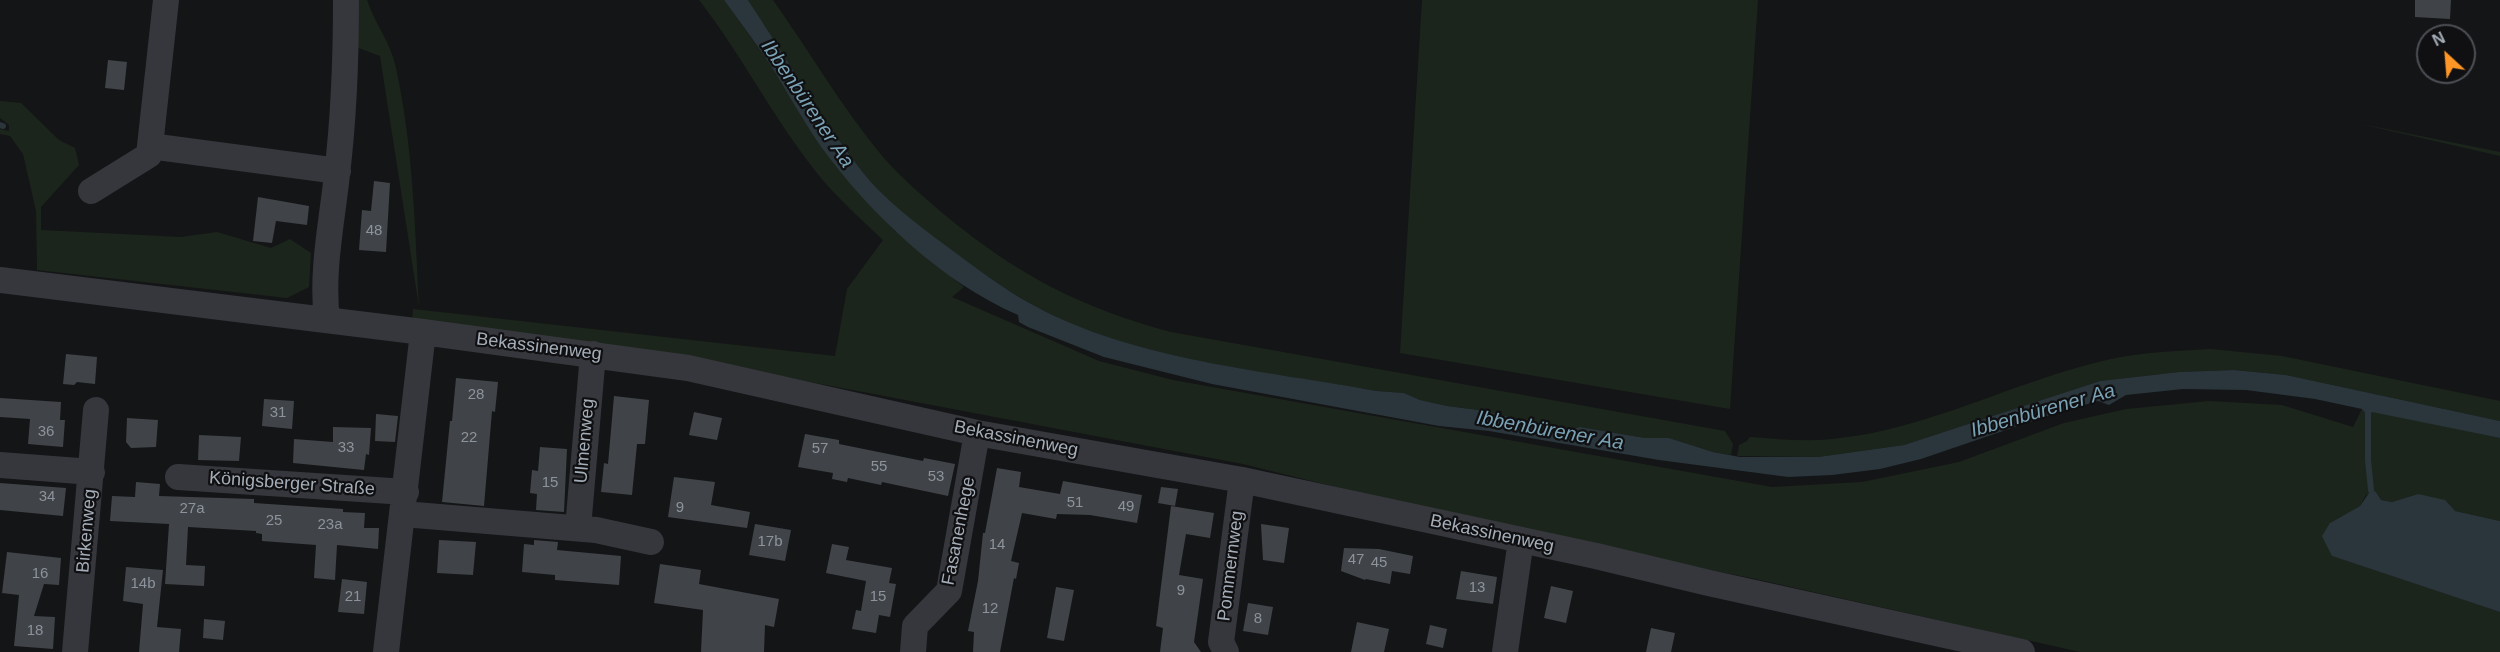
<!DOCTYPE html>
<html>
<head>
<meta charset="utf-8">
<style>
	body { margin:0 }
	#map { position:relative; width:2500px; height:652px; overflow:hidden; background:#141517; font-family:Helvetica,sans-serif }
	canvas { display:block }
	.north { position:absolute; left:2416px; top:24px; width:60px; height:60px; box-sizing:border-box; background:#101012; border:2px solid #4c4f54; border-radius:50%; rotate:334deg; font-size:16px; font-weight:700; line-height:24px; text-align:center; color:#a5aeb8 }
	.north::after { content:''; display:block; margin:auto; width:21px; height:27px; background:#fd9626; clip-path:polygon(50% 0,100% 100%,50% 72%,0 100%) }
</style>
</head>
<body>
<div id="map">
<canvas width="2500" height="652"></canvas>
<div class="north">N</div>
</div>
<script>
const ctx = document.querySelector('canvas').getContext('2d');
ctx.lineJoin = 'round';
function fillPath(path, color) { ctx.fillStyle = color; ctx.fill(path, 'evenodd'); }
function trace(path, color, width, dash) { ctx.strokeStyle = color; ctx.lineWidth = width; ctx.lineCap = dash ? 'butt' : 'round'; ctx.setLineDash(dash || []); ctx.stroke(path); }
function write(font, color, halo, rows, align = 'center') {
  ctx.font = font + ' Helvetica,sans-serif'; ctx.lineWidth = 4.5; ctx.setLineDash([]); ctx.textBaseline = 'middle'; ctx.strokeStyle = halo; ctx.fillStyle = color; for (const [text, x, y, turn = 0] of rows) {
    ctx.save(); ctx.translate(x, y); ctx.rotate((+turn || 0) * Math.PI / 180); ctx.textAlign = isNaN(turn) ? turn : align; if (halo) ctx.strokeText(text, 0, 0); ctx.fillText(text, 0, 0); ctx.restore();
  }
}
fillPath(new Path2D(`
	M350,0h17c8,24 24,43 29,68 17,78 19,159 23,239l-39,-251 -27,-10z
	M699,0h25l45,63 54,85 34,43 38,40 69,56 -12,10 147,64 74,19 599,107 90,-5 97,-20 105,-39 62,-14 83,-8 73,4 71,22 9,-18 138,29v83l-45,-10 -37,-17 -26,8 -11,-2 -5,-8 -10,3 -6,11 -30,17 2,33 168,56v40h-420l-329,-74 -230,-45 -278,-69 -554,-105 -277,-38 1,-12 422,47 12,-67 36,-49c-19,-18 -39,-36 -56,-55 -49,-57 -82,-126 -128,-185z
	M748,0h25c37,52 69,108 110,157 19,22 41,40 63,59 72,59 135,92 225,116l554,99 8,13 -2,11 -18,-3 -44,-14h-24l-65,-11 -17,4 -7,-1 -11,-8h-17l-42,-11 -39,-5 -27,-6 -16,-7 -27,-2c-109,-19 -243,-31 -342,-85 -33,-18 -63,-40 -93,-63 -29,-22 -59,-44 -81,-73 -42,-54 -75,-113 -113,-170z
	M1422,0h336l-28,409 -330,-56z
	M0,101l21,2 38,37 16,8 4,17 -38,42v23l140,7 36,-5 54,16 19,-9 21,14 -2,34 -22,11 -250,-28 -1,-59 -13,-57 -13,-18 -10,-2v-5l9,2v-6l-9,-7z
	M2356,123l144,29v4z
	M2211,349l71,7 218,45v20l-214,-46 -52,-5 -55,2 -79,9 -196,64 -86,12 -81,-1 2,-11 8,-4 3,-4c28,2 55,5 82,2 96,-9 182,-58 275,-79 34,-8 70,-9 104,-11z`), '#1c251c');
fillPath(new Path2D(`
	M724,0h24c38,57 71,116 113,170 23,30 55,53 84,75 30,22 58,44 90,61 99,54 232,65 342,85l27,2 16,7 27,6 39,5 42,11h17l11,8 7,1 17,-4 65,11h24l44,14 27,5h78l86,-12 196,-64 79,-9 55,-2 52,5 214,46v17l-128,-26 -4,4 -6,-7 -47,-10 -69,-9 -63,-1 -57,6 -17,10 -11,-4 -48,14 -129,44 -41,10 -48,6 -44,2 -129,-17 -170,-29 -50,-5 -227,-42 -108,-27 -76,-30 -9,-5 -1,-7c-76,-33 -147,-100 -196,-167 -19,-27 -35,-57 -53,-85 -14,-21 -30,-42 -45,-63z
	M2371,490l5,2 5,8 11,2 26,-8 27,6 10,11 45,10v91l-168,-56 -10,-20 8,-13 30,-17z`), '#2a363b');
trace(new Path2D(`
	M0,125l3,1
	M2368,410v50l3,30`), '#2a363b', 6);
fillPath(new Path2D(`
	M2415,0h36l-1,19 -35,-2z
	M108,60l19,2 -3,28 -19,-2z
	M374,181l16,2 -4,69 -27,-2 3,-40 9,1z
	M258,197l51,9 -2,19 -31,-4 -4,22 -19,-2z
	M66,354l31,3 -2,27 -18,-2 -3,3 -11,-1z
	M456,378l42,4 -3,30 -3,-1 -8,95 -42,-4 8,-81h2z
	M614,396l35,4 -4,44h-8l-5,51 -31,-3 3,-29 4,1z
	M0,398l61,4 -1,18h5l-2,27 -35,-3 2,-25 -30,-2z
	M264,399l30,2 -2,28 -30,-3z
	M694,412l28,6 -5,22 -28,-5z
	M376,414l22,2 -3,26 -20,-1z
	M127,418l31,2 -2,27 -25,1 -5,-6z
	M333,427l38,1 -2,27 -3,-1 -2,16 -71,-7 1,-24 39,3z
	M805,434l34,6v4l84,17 1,-3 31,6 -7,32 -66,-14 -1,3 -33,-7 -1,4 -15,-3 1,-6 -35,-6z
	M199,435l42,2 -2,24 -41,-1z
	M540,447l27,2 -3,63 -28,-2 1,-16 -7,-1 2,-23 6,1z
	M997,468l24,4 -2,15 41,7 3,-13 79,14 -5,28 -47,-8 -33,-1 -1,5 -34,-6 -11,48 8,2 -3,16 -2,-1 -14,74h-27l1,-20 -6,-1 10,-50 5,-48h2z
	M674,477l41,5 -4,23 39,7 -3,16 -79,-11z
	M136,482l24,2 -1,12 95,3v4l89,6v3l22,1 -1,15h15l-1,21 -41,-4 -2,35 -21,-2 2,-33 -54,-4v-7l-6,-1v-2l-68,-4 -2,38 19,1 -1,20 -39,-2 4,-60 -59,-3 2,-25 23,1z
	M0,483l66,5 -3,28 -63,-6z
	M1161,487l17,2 -3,17 -17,-3z
	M1171,506l43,7 -4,25 -24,-4 -7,41 24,4 -9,63 7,10h-41l3,-24 -7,-2z
	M755,524l36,6 -6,31 -36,-6z
	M1261,524l28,4 -5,35 -21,-3z
	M439,540l37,2 -3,33 -36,-2z
	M534,540l24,2 -1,8 64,6 -2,29 -64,-5v-5l-33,-3 2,-28 10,1z
	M832,544l17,3 -3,13 46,8 -3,15 7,1 -6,33 -11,-2 -3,18 -24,-4 4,-19 5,1 5,-30 -40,-8z
	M1344,548l35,1 34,7 -3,18 -18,-3 -2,13 -24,-5 -1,1 -24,-9z
	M7,552l54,6 -2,27 -15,-1 -10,32 21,1 -2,32 -39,-3 5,-51 -17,-2z
	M660,564l41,6 -2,14 80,15 -5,28 -9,-2 -1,27h-63l2,-42 -49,-7z
	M126,567l37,3 -6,57 24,2 -2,23h-40l4,-48 -20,-3z
	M1461,571l36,6 -4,27 -37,-5z
	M342,579l25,3 -3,32 -26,-2z
	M1551,586l22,5 -7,32 -22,-5z
	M1056,587l18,3 -10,51 -17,-3z
	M1248,603l25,4 -5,28 -25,-4z
	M204,619l21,2 -2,19 -20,-2z
	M1357,622l32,7 -5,23h-33z
	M1430,625l17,4 -4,19 -17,-4z
	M1651,628l24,5 -4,19h-25z`), '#404347');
trace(new Path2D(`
	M166,0l-16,146 188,25
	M91,191l58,-36 1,-9
	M0,280l423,52 265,36 289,65 265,47 354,76 113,27 313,69
	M327,320c-6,-48 5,-98 10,-146 7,-58 9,-116 9,-174
	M0,465l92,7
	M178,477l228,15
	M403,514l193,16 55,12
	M578,528l15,-174
	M75,652l21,-242
	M386,652l37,-320
	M913,652l2,-26 34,-35 28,-158
	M1226,652l-5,-10 21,-162
	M1505,652l16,-112`), '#35373c', 26);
write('15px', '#8c939c', null, [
	["48",374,231],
	["28",476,395],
	["31",278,413],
	["36",46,432],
	["22",469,438],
	["33",346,448],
	["57",820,449],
	["55",879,467],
	["53",936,477],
	["15",550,483],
	["34",47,497],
	["51",1075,503],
	["49",1126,507],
	["9",680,508],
	["27a",192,509],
	["25",274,521],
	["23a",330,525],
	["17b",770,542],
	["14",997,545],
	["47",1356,560],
	["45",1379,563],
	["16",40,574],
	["14b",143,584],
	["13",1477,588],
	["9",1181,591],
	["21",353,597],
	["15",878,597],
	["12",990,609],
	["8",1258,619],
	["18",35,631]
]);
write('18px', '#a5aeb8', '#101012', [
	["Bekassinenweg",539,347,7],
	["Bekassinenweg",1016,439,11],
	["Ulmenweg",585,441,-85],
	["Königsberger Straße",292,484,4],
	["Birkenweg",87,531,-85],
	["Fasanenhege",959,531,-79],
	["Bekassinenweg",1492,534,12],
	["Pommernweg",1231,566,-83]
]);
write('italic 20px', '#7aa2b5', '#101012', [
	["Ibbenbürener Aa",807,104,56],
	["Ibbenbürener Aa",2043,411,-16],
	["Ibbenbürener Aa",1550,431,10]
]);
</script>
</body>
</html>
